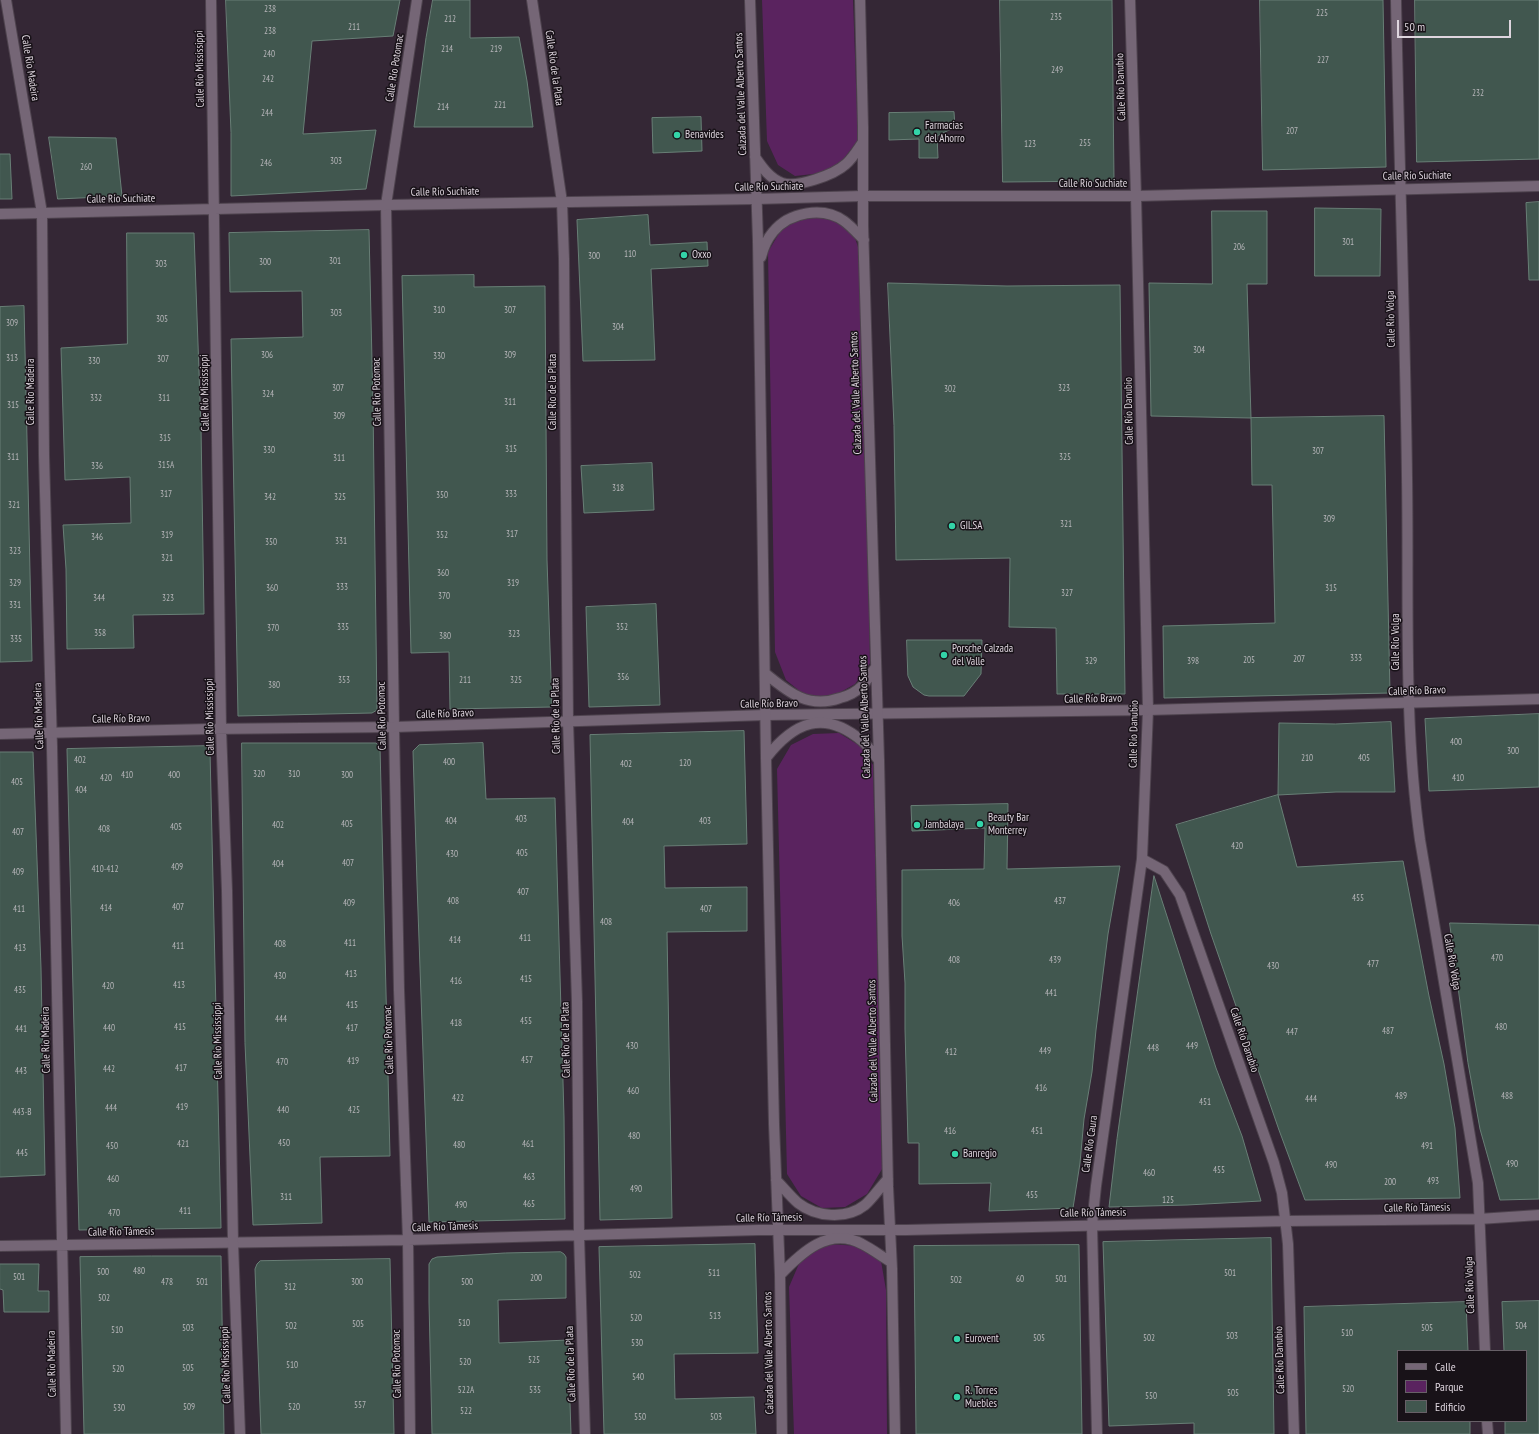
<!DOCTYPE html>
<html>
<head>
<meta charset="utf-8">
<style>
	body { margin:0 }
	#map { position:relative; width:1539px; height:1434px; overflow:hidden; background:#342735; font-family:"PT Sans Narrow",sans-serif }
	canvas { display:block }
	.legend { position:absolute; left:1397px; top:1350px; width:130px; height:72px; box-sizing:border-box; background:#181218; border:1px solid #676067; margin:0; padding:5px 7px; list-style:none; font-size:12px; color:#ded5de }
	.legend li { display:flex; align-items:center; gap:8px; height:20px }
	.legend b { width:20px; border:1px solid #676067 }
	.scale { position:absolute; left:1397px; top:20px; width:114px; height:18px; box-sizing:border-box; border:2px solid #ded5de; border-top:0; padding-left:5px; font-size:12px; line-height:14px; white-space:nowrap; color:#ded5de; -webkit-text-stroke:3px #181218; paint-order:stroke }
</style>
</head>
<body>
<div id="map">
<canvas width="1539" height="1434"></canvas>
<ul class="legend">
<li><b style="height:5px;background:#756676"></b>Calle</li>
<li><b style="height:11px;background:#5a235f"></b>Parque</li>
<li><b style="height:11px;background:#41574f"></b>Edificio</li>
</ul>
<div class="scale">50 m</div>
</div>
<script>
const ctx = document.querySelector('canvas').getContext('2d');
ctx.lineJoin = 'round';
function fillPath(path, color) { ctx.fillStyle = color; ctx.fill(path, 'evenodd'); }
function trace(path, color, width, dash) { ctx.strokeStyle = color; ctx.lineWidth = width; ctx.lineCap = dash ? 'butt' : 'round'; ctx.setLineDash(dash || []); ctx.stroke(path); }
function write(font, color, halo, rows, align = 'center') {
  ctx.font = font + ' "PT Sans Narrow",sans-serif'; ctx.lineWidth = 3; ctx.setLineDash([]); ctx.textBaseline = 'middle'; ctx.strokeStyle = halo; ctx.fillStyle = color; for (const [text, x, y, turn = 0] of rows) {
    ctx.save(); ctx.translate(x, y); ctx.rotate((+turn || 0) * Math.PI / 180); ctx.textAlign = isNaN(turn) ? turn : align; if (halo) ctx.strokeText(text, 0, 0); ctx.fillText(text, 0, 0); ctx.restore();
  }
}
fillPath(new Path2D(`
	M762,0h91l5,140 -16,21 -20,12 -27,3 -17,-11 -11,-24z
	M807,215l27,2 19,15 9,27 8,404 -15,21 -25,14 -23,-1 -21,-17 -11,-28 -7,-400 16,-27z
	M839,733l21,13 13,19 9,404 -15,25 -22,13 -23,1 -21,-12 -14,-22 -10,-405 14,-24 22,-11z
	M827,1244l33,2 21,15 5,29 1,144h-93l-5,-147 12,-28z`), '#5a235f');
const building = new Path2D(`
	M226,0h174l-7,36 -81,5 -9,93 73,-4 -10,59 -135,7v-63z
	M433,0h37v38l49,-1 8,44 6,46h-119l12,-89z
	M1000,0h112l2,181 -111,1z
	M1260,0h123l3,167 -123,3z
	M1415,0h124v159l-122,3z
	M954,112l1,15 -18,9 1,22h-19v-19l-30,1v-27z
	M701,117l1,34 -49,2 -1,-35z
	M49,137l67,1 6,58 -64,3z
	M0,154h10l2,45h-12z
	M1539,202v78h-10l-3,-77z
	M1315,208l66,1 -1,67h-65z
	M1212,211h55v73h-20l4,134 -100,-2 -2,-133 63,1z
	M648,215l2,30 57,-3 1,24 -57,3 4,91 -72,1 -6,-141z
	M369,230l4,175 4,305 -5,3 -134,3 -7,-377 72,-2 -1,-46 -72,1 -1,-59z
	M127,233h67l7,194 3,187 -71,1 1,33 -67,1 -1,-80 -3,-44 68,-2 -1,-46 -65,3 -4,-132 66,-4z
	M474,275v12l71,-1 2,274 5,147 -102,2 -1,-57 -38,1 -9,-377z
	M888,283l119,3 113,-1 5,409h-68l-1,-66 -47,-1 1,-69 -114,2 -2,-134z
	M24,306l8,355 -32,1v-355z
	M1384,416l6,277 -226,5 -1,-72 112,-3 -3,-138h-20l-1,-67z
	M652,463l2,47 -70,3 -3,-47z
	M656,604l4,101 -71,2 -3,-100z
	M907,640h75l-1,34 -17,22h-35l-5,-1 -11,-8 -5,-11z
	M1539,714v73l-110,4 -4,-72z
	M1391,722l4,70h-59l-58,3 1,-72 56,1z
	M744,731l3,113 -83,2 1,42 82,-1v44l-80,1 5,286 -72,2 -10,-485z
	M242,743h134l4,4 10,409 -70,1 2,66 -69,2 -8,-182z
	M483,743l3,56 69,-1 9,319 1,102 -136,3 -12,-339 -4,-132 6,-6z
	M205,746l5,5 11,477 -142,2 -12,-481z
	M0,752h33l8,216 4,207 -45,2z
	M1278,795l19,72 106,-6 26,135 15,68 11,64 5,70 -155,2 -26,-70 -68,-196 -35,-109z
	M1008,804l-1,65 113,-3 -12,68 -12,96 -4,42 -8,47 -4,44 -7,45 -84,3 2,-28 -72,1v-41h-11l-3,-114v-46l-3,-47v-66l82,-1 1,-41 -73,3 -1,-25z
	M1154,876l62,192 26,68 19,65 -74,4 -78,2 8,-68z
	M1450,923l89,2v274l-39,1 -20,-71 -12,-66z
	M1271,1238l3,196h-80v-11l-85,3 -6,-184z
	M755,1244l3,109 -84,1 1,45 79,-2 2,37h-152l-5,-187z
	M1079,1245l3,189h-166l-2,-188z
	M561,1252l3,2 2,3v41l-68,2 1,43 69,-3 3,94h-139l-3,-132v-38l3,-5 5,-2 68,-4z
	M152,1256h69l3,178h-140l-4,-177z
	M390,1259l4,175h-133l-6,-165 2,-5 3,-3z
	M0,1264h39l-1,27h11v21h-45l-1,-22 -3,-1z
	M1539,1301v133h-34v-13h21v-70h-22l-2,-49z
	M1466,1302l2,49h-70v70h72v13h-164l-2,-127z`);
fillPath(building, '#41574f');
trace(building, '#687f76', 1);
const minor = new Path2D(`
	M6,0l36,213 2,242 8,292 14,687
	M532,0l30,202 2,57 4,462 9,281 2,233 6,199
	M1396,0c3,159 9,318 11,477 2,121 -4,243 13,363l58,343 7,168
	M1142,859l22,12 16,24 94,268 8,30 6,51 6,190
	M0,1246l408,-6 351,-10h147l380,-9 193,-2 60,-4
	M1487,1421l1,13
	M410,1434l-2,-194 -9,-250 -5,-263 -8,-522 31,-205
	M1097,1434l-5,-209 4,-39 46,-327 6,-149 -12,-514 -6,-196`);
const tertiary = new Path2D(`
	M211,0l10,729 6,162 6,351 7,192
	M0,214l386,-9 370,-6 107,-3h273l403,-10
	M0,734l208,-5 186,-2 372,-12 382,-5 391,-11`);
const secondary = new Path2D(`
	M750,0l8,241 8,517 8,366 6,151 2,159
	M860,0l3,127v98l16,535 9,427 4,82 3,165
	M755,157c7,10 14,21 27,26 15,5 52,-8 64,-19 7,-6 12,-15 17,-22
	M761,257c2,-8 6,-18 12,-25 16,-20 50,-26 71,-11 7,5 14,13 20,19
	M766,674c23,19 43,35 74,24 8,-2 16,-6 22,-12 5,-5 9,-13 14,-19
	M766,758c28,-36 58,-49 96,-17 6,5 11,13 17,19
	M776,1180c7,7 14,16 22,23 18,14 48,17 67,2 8,-7 15,-18 23,-26
	M780,1275c21,-22 49,-49 82,-31 10,5 19,12 29,18`);
trace(minor, '#4e434e', 12);
trace(tertiary, '#4e434e', 12);
trace(secondary, '#4e434e', 12);
trace(minor, '#756676', 10);
trace(tertiary, '#756676', 10);
trace(secondary, '#756676', 10);
for (const [x, y, r, color] of [
	[917,132,4,"#33d4a8"],
	[677,135,4,"#33d4a8"],
	[684,255,4,"#33d4a8"],
	[952,526,4,"#33d4a8"],
	[944,655,4,"#33d4a8"],
	[980,824,4,"#33d4a8"],
	[917,825,4,"#33d4a8"],
	[955,1154,4,"#33d4a8"],
	[957,1339,4,"#33d4a8"],
	[957,1397,4,"#33d4a8"]
]) { const dot = new Path2D(); dot.arc(x, y, r, 0, 2 * Math.PI); ctx.fillStyle = color; ctx.fill(dot); trace(dot, '#181218', 1.5); }
write('9px', '#b7b6ba', null, [
	["238",270,9],
	["225",1322,13],
	["235",1056,17],
	["212",450,19],
	["211",354,27],
	["238",270,31],
	["214",447,49],
	["219",496,49],
	["240",269,54],
	["227",1323,60],
	["249",1057,70],
	["242",268,79],
	["232",1478,93],
	["221",500,105],
	["214",443,107],
	["244",267,113],
	["207",1292,131],
	["255",1085,143],
	["123",1030,144],
	["303",336,161],
	["246",266,163],
	["260",86,167],
	["301",1348,242],
	["206",1239,247],
	["110",630,254],
	["300",594,256],
	["301",335,261],
	["300",265,262],
	["303",161,264],
	["310",439,310],
	["307",510,310],
	["303",336,313],
	["305",162,319],
	["309",12,323],
	["304",618,327],
	["304",1199,350],
	["306",267,355],
	["309",510,355],
	["330",439,356],
	["313",12,358],
	["307",163,359],
	["330",94,361],
	["307",338,388],
	["323",1064,388],
	["302",950,389],
	["324",268,394],
	["332",96,398],
	["311",164,398],
	["311",510,402],
	["315",13,405],
	["309",339,416],
	["315",165,438],
	["315",511,449],
	["330",269,450],
	["307",1318,451],
	["311",13,457],
	["325",1065,457],
	["311",339,458],
	["315A",166,465],
	["336",97,466],
	["318",618,488],
	["317",166,494],
	["333",511,494],
	["350",442,495],
	["342",270,497],
	["325",340,497],
	["321",14,505],
	["309",1329,519],
	["321",1066,524],
	["317",512,534],
	["319",167,535],
	["352",442,535],
	["346",97,537],
	["331",341,541],
	["350",271,542],
	["323",15,551],
	["321",167,558],
	["360",443,573],
	["329",15,583],
	["319",513,583],
	["333",342,587],
	["360",272,588],
	["315",1331,588],
	["327",1067,593],
	["370",444,596],
	["344",99,598],
	["323",168,598],
	["331",15,605],
	["335",343,627],
	["352",622,627],
	["370",273,628],
	["358",100,633],
	["323",514,634],
	["380",445,636],
	["335",16,639],
	["333",1356,658],
	["207",1299,659],
	["205",1249,660],
	["329",1091,661],
	["398",1193,661],
	["356",623,677],
	["353",344,680],
	["211",465,680],
	["325",516,680],
	["380",274,685],
	["400",1456,742],
	["300",1513,751],
	["210",1307,758],
	["405",1364,758],
	["402",80,760],
	["400",449,762],
	["120",685,763],
	["402",626,764],
	["320",259,774],
	["310",294,774],
	["410",127,775],
	["400",174,775],
	["300",347,775],
	["420",106,778],
	["410",1458,778],
	["405",17,782],
	["404",81,790],
	["403",521,819],
	["404",451,821],
	["403",705,821],
	["404",628,822],
	["405",347,824],
	["402",278,825],
	["405",176,827],
	["408",104,829],
	["407",18,832],
	["420",1237,846],
	["405",522,853],
	["430",452,854],
	["407",348,863],
	["404",278,864],
	["409",177,867],
	["410-412",105,869],
	["409",18,872],
	["407",523,892],
	["455",1358,898],
	["408",453,901],
	["437",1060,901],
	["409",349,903],
	["406",954,903],
	["407",178,907],
	["414",106,908],
	["411",19,909],
	["407",706,909],
	["408",606,922],
	["411",525,938],
	["414",455,940],
	["411",350,943],
	["408",280,944],
	["411",178,946],
	["413",20,948],
	["470",1497,958],
	["408",954,960],
	["439",1055,960],
	["477",1373,964],
	["430",1273,966],
	["413",351,974],
	["430",280,976],
	["415",526,979],
	["416",456,981],
	["413",179,985],
	["420",108,986],
	["435",20,990],
	["441",1051,993],
	["415",352,1005],
	["444",281,1019],
	["455",526,1021],
	["418",456,1023],
	["415",180,1027],
	["480",1501,1027],
	["440",109,1028],
	["417",352,1028],
	["441",21,1029],
	["487",1388,1031],
	["447",1292,1032],
	["430",632,1046],
	["449",1192,1046],
	["448",1153,1048],
	["449",1045,1051],
	["412",951,1052],
	["457",527,1060],
	["419",353,1061],
	["470",282,1062],
	["417",181,1068],
	["442",109,1069],
	["443",21,1071],
	["416",1041,1088],
	["460",633,1091],
	["489",1401,1096],
	["488",1507,1096],
	["422",458,1098],
	["444",1311,1099],
	["451",1205,1102],
	["419",182,1107],
	["444",111,1108],
	["440",283,1110],
	["425",354,1110],
	["443-B",22,1112],
	["416",950,1131],
	["451",1037,1131],
	["480",634,1136],
	["450",284,1143],
	["421",183,1144],
	["461",528,1144],
	["480",459,1145],
	["450",112,1146],
	["491",1427,1146],
	["445",22,1153],
	["490",1512,1164],
	["490",1331,1165],
	["455",1219,1170],
	["460",1149,1173],
	["463",529,1177],
	["460",113,1179],
	["493",1433,1181],
	["200",1390,1182],
	["490",636,1189],
	["455",1032,1195],
	["311",286,1197],
	["125",1168,1200],
	["465",529,1204],
	["490",461,1205],
	["411",185,1211],
	["470",114,1213],
	["480",139,1271],
	["500",103,1272],
	["511",714,1273],
	["501",1230,1273],
	["502",635,1275],
	["501",19,1277],
	["200",536,1278],
	["60",1020,1279],
	["501",1061,1279],
	["502",956,1280],
	["478",167,1282],
	["501",202,1282],
	["300",357,1282],
	["500",467,1282],
	["312",290,1287],
	["502",104,1298],
	["513",715,1316],
	["520",636,1318],
	["510",464,1323],
	["505",358,1324],
	["502",291,1326],
	["504",1521,1326],
	["503",188,1328],
	["505",1427,1328],
	["510",117,1330],
	["510",1347,1333],
	["503",1232,1336],
	["505",1039,1338],
	["502",1149,1338],
	["530",637,1343],
	["525",534,1360],
	["520",465,1362],
	["510",292,1365],
	["505",188,1368],
	["520",118,1369],
	["540",638,1377],
	["520",1348,1389],
	["522A",466,1390],
	["535",535,1390],
	["505",1233,1393],
	["550",1151,1396],
	["557",360,1405],
	["509",189,1407],
	["520",294,1407],
	["530",119,1408],
	["522",466,1411],
	["550",640,1417],
	["503",716,1417]
]);
write('11px', '#ded5de', '#181218', [
	["Calle Río Madeira",30,68,81],
	["Calle Río Potomac",395,68,-81],
	["Calle Río de la Plata",554,68,82],
	["Calle Río Mississippi",200,69,-91],
	["Calle Río Danubio",1121,87,-92],
	["Calzada del Valle Alberto Santos",741,94,-92],
	["Calle Río Suchiate",1417,176,-1],
	["Calle Río Suchiate",1093,184],
	["Calle Río Suchiate",769,187,-1],
	["Calle Río Suchiate",445,192,-1],
	["Calle Río Suchiate",121,199,-1],
	["Calle Río Volga",1391,319,-91],
	["Calle Río Madeira",31,392,-90],
	["Calle Río Potomac",377,392,-91],
	["Calle Río de la Plata",553,392,-90],
	["Calle Río Mississippi",205,393,-91],
	["Calzada del Valle Alberto Santos",856,393,-92],
	["Calle Río Danubio",1129,411,-91],
	["Calle Río Volga",1396,642,-90],
	["Calle Río Bravo",1417,691,-2],
	["Calle Río Bravo",1093,699,-1],
	["Calle Río Bravo",769,704,-1],
	["Calle Río Bravo",445,714,-2],
	["Calle Río Madeira",39,716,-92],
	["Calle Río Potomac",382,716,-91],
	["Calle Río de la Plata",556,716,-91],
	["Calle Río Mississippi",210,717,-91],
	["Calzada del Valle Alberto Santos",865,717,-92],
	["Calle Río Bravo",121,719,-1],
	["Calle Río Danubio",1134,734,-89],
	["Calle Río Volga",1452,962,80],
	["Calle Río Madeira",46,1040,-91],
	["Calle Río Potomac",389,1040,-92],
	["Calle Río de la Plata",566,1040,-91],
	["Calle Río Danubio",1244,1040,71],
	["Calle Río Mississippi",218,1041,-91],
	["Calzada del Valle Alberto Santos",873,1041,-91],
	["Calle Río Caura",1090,1144,-82],
	["Calle Río Támesis",1417,1208,-1],
	["Calle Río Támesis",1093,1213,-1],
	["Calle Río Támesis",769,1218,-1],
	["Calle Río Támesis",445,1227,-2],
	["Calle Río Támesis",121,1232,-1],
	["Calle Río Volga",1470,1285,-92],
	["Calzada del Valle Alberto Santos",769,1353,-91],
	["Calle Río Danubio",1280,1360,-92],
	["Calle Río Madeira",52,1364,-91],
	["Calle Río Potomac",397,1364,-91],
	["Calle Río de la Plata",571,1364,-92],
	["Calle Río Mississippi",226,1365,-92]
]);
write('11px', '#ded5de', '#181218', [
	["Farmacias",925,126],
	["del Ahorro",925,139],
	["Benavides",685,135],
	["Oxxo",692,255],
	["GILSA",960,526],
	["Porsche Calzada",952,649],
	["del Valle",952,662],
	["Beauty Bar",988,818],
	["Monterrey",988,831],
	["Jambalaya",925,825],
	["Banregio",963,1154],
	["Eurovent",965,1339],
	["R. Torres",965,1391],
	["Muebles",965,1404]
], 'left');
</script>
</body>
</html>
